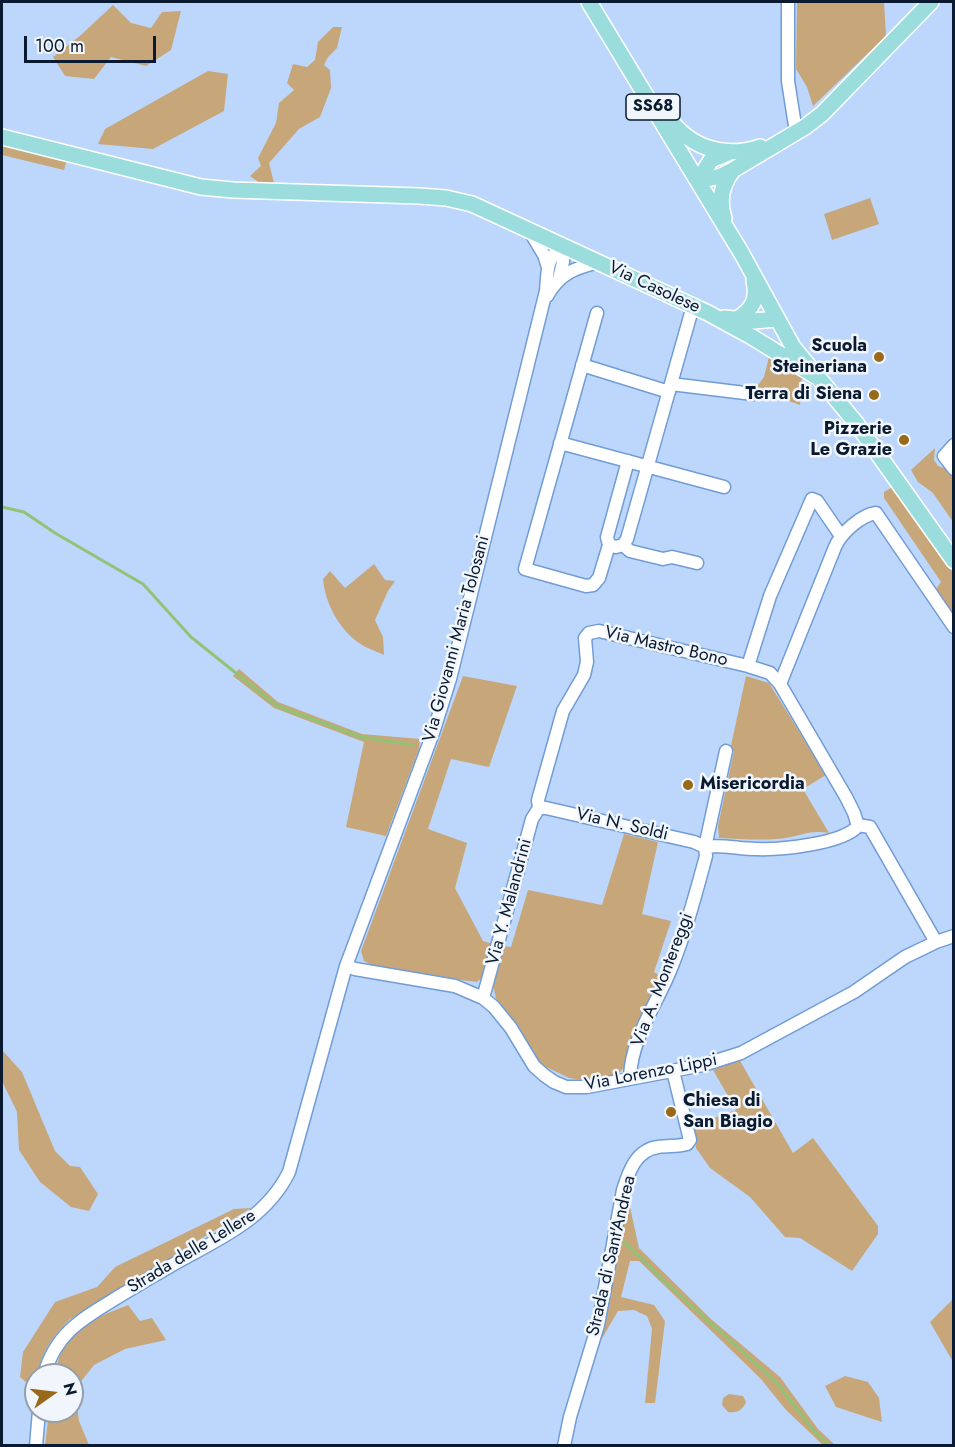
<!DOCTYPE html>
<html>
<head>
<meta charset="utf-8">
<style>
	body { margin:0 }
	#map { position:relative; width:955px; height:1447px; overflow:hidden; background:#bcd7fb; font-family:Jost,sans-serif }
	canvas { display:block }
	.frame { position:absolute; inset:0; border:3px solid #0a1b31; pointer-events:none }
	.north { position:absolute; left:24px; top:1363px; width:60px; height:60px; box-sizing:border-box; background:#f1f6fc; border:2px solid #959eab; border-radius:50%; rotate:76deg; font-size:16px; font-weight:700; line-height:24px; text-align:center; color:#0a1b31 }
	.north::after { content:''; display:block; margin:auto; width:21px; height:27px; background:#976918; clip-path:polygon(50% 0,100% 100%,50% 72%,0 100%) }
	.scale { position:absolute; left:24px; top:36px; width:132px; height:27px; box-sizing:border-box; border:3px solid #0a1b31; border-top:0; padding-left:8px; font-size:18px; line-height:21px; white-space:nowrap; color:#0a1b31; -webkit-text-stroke:4px #f1f6fc; paint-order:stroke }
</style>
</head>
<body>
<div id="map">
<canvas width="955" height="1447"></canvas>
<div class="frame"></div>
<div class="north">N</div>
<div class="scale">100 m</div>
</div>
<script>
const ctx = document.querySelector('canvas').getContext('2d');
ctx.lineJoin = 'round';
function fillPath(path, color) { ctx.fillStyle = color; ctx.fill(path, 'evenodd'); }
function trace(path, color, width, dash) { ctx.strokeStyle = color; ctx.lineWidth = width; ctx.lineCap = dash ? 'butt' : 'round'; ctx.setLineDash(dash || []); ctx.stroke(path); }
function write(font, color, halo, rows, align = 'center') {
  ctx.font = font + ' Jost,sans-serif'; ctx.lineWidth = 5; ctx.setLineDash([]); ctx.textBaseline = 'middle'; ctx.strokeStyle = halo; ctx.fillStyle = color; for (const [text, x, y, turn = 0] of rows) {
    ctx.save(); ctx.translate(x, y); ctx.rotate((+turn || 0) * Math.PI / 180); ctx.textAlign = isNaN(turn) ? turn : align; if (halo) ctx.strokeText(text, 0, 0); ctx.fillText(text, 0, 0); ctx.restore();
  }
}
fillPath(new Path2D(`
	M797,2h87l2,34 -73,70 -6,-19 -11,-18z
	M113,5l18,18 20,5 11,-16 19,-1 -10,39 -25,16 -35,-9 -17,22 -29,-3 -12,-19 28,-22z
	M333,27h9l-5,21 -9,9 -4,8 6,5 1,18 -11,29 -21,12 -30,34 5,20 -13,1 -11,-8 11,-10 -3,-8 18,-35 3,-20 15,-13 -7,-7 6,-19 14,3 8,-7 3,-18z
	M208,71l20,3 -4,37 -71,38 -55,-5 7,-15z
	M2,142l65,17 -3,11 -62,-15z
	M870,198l9,26 -47,16 -8,-26z
	M769,357l33,19 -2,29 -45,-16 9,-12z
	M935,448l-1,12 4,6 10,3 5,7v46l-20,-29 -15,-11 -7,-12z
	M894,486l59,86v43l-17,-26 5,-7 -57,-84v-6z
	M374,564l11,16 10,1 -7,10 -13,29 8,17 1,18c-8,-4 -18,-7 -25,-12 -20,-14 -34,-40 -36,-64l7,-8 15,17z
	M239,669l39,33 84,32 58,5 -1,10 -33,87 -40,-9 18,-85 -90,-34 -41,-32z
	M463,676l54,10 -28,81 -38,-8 -23,70 39,14 -12,45 28,53 10,3 -9,32 -7,6 -95,-12 -18,-9 -3,-10z
	M746,676l23,7 57,92 -23,14 26,44c-19,-3 -25,2 -43,5 -22,3 -45,1 -67,0l-1,-12 16,-75 -4,-1z
	M624,834l34,8 -16,72 29,7 -17,51 7,4 -22,44 -15,47 -7,9 -27,5 -21,-3 -29,-14 -21,-34 -22,-27 -5,-22 10,-35 9,1 17,-57 74,15z
	M2,1050l20,22 33,79 15,15 10,1 18,27 -9,17 -18,-4 -31,-25 -21,-32 -2,-38 -15,-31z
	M739,1059l54,94 20,-15 65,88v8l-26,37 -52,-33 -15,-1 -35,-40 -40,-29 -14,-20v-12l-3,-10 43,-16 -23,-40z
	M629,1186l1,21 9,41 73,72 68,57 38,52 17,16h-12l-37,-35 -26,-32 -121,-117h-9l-9,36 33,8 11,16 -10,82h-10l7,-74 -5,-13 -13,-6 -16,1 -18,31z
	M251,1208l-182,112c-24,25 -30,38 -34,70l-15,-13 3,-25 32,-50 42,-15 18,-20 119,-58z
	M953,1299v63l-23,-40z
	M128,1305l12,16 12,-3 14,22 -41,9 -31,16 -19,24 4,32 10,24 -44,1 4,-35h23v-36h-17c2,-7 3,-16 6,-23 11,-27 42,-37 67,-47z
	M845,1376l23,6 11,16 3,24 -46,-15 -11,-21z
	M729,1394l14,2 3,6c-4,9 -9,11 -18,10l-6,-7 1,-7z`), '#c7a779');
trace(new Path2D(`
	M2,507l22,5 31,21 88,51 48,53 86,69 84,31 52,8
	M624,1242l51,49 101,91 38,49 16,15`), '#90c376', 3);
const minor = new Path2D(`
	M788,2v79l8,51
	M529,230l15,25 4,12
	M559,279l4,-17 1,-17
	M547,296c13,-23 28,-28 52,-34
	M597,313l-72,256 61,17 7,-1 6,-7 10,-33
	M582,365l87,27
	M671,384l82,10
	M560,443l164,44
	M954,445l-10,11 10,13
	M628,461l-21,76 2,8 7,2 7,-2 4,-6 66,-233
	M623,545l7,6 33,8 9,-2 25,6
	M748,666l22,-70 42,-97 5,2 24,35
	M539,808l-1,-8 25,-89 21,-36 3,-13 -2,-24 4,-5 10,-2 149,35 22,7 10,11
	M539,808h7l148,34 11,5
	M858,825l12,2 66,115
	M705,847c16,-3 34,2 51,2 23,1 87,-5 102,-23l-4,-13 -8,-16 -66,-113 55,-137c6,-14 26,-32 41,-34l78,114
	M346,966l9,3 100,17 28,12 11,9 17,21 23,38 10,9 10,7 12,5h21l116,-22 38,-12 113,-61 51,-35 31,-15 18,-6
	M483,998l49,-179 7,-11
	M630,1078c1,-41 28,-75 42,-112 14,-35 24,-73 34,-110l-1,-9 21,-96
	M44,1375c11,-40 36,-55 69,-75 23,-14 45,-27 68,-40 42,-23 86,-43 108,-88l57,-206 87,-233 17,-54 96,-388c2,-21 -1,-32 18,-46
	M36,1446l3,-35
	M564,1446l6,-29 28,-92 25,-135c6,-19 13,-40 35,-43 10,-2 19,0 29,-3l3,-4 -17,-69`);
const major = new Path2D(`
	M589,2l153,252 51,93 63,76 98,138
	M668,117c22,31 56,42 92,30
	M2,137l199,50 32,3 186,6 27,2 26,6 236,109 44,24 65,40
	M698,181l23,-5 12,-6 72,-43 17,-13 109,-112
	M698,181l13,-21 17,-7
	M724,218c-6,-18 -2,-34 9,-48
	M724,318l30,3 23,-2
	M737,319c16,-10 21,-20 17,-38`);
trace(minor, '#719cd5', 15);
trace(major, '#fff', 18);
trace(minor, '#fff', 12);
trace(major, '#9bdddd', 15);
for (const [x, y, r, color] of [
	[879,357,6,"#976918"],
	[874,395,6,"#976918"],
	[904,440,6,"#976918"],
	[688,785,6,"#976918"],
	[671,1112,6,"#976918"]
]) { const dot = new Path2D(); dot.arc(x, y, r, 0, 2 * Math.PI); ctx.fillStyle = color; ctx.fill(dot); trace(dot, '#f1f6fc', 2); }
for (const [x, y, w] of [
	[653,107,54]
]) { const box = new Path2D(); box.roundRect(x - w / 2, y - 13, w, 26, 4.5); ctx.fillStyle = '#f1f6fc'; ctx.fill(box); trace(box, '#0a1b31', 1.5); }
write('bold 16px', '#0a1b31', null, [
	["SS68",653,107]
]);
write('18px', '#0a1b31', '#f1f6fc', [
	["Via Casolese",654,288,25],
	["Via Giovanni Maria Tolosani",457,639,-75],
	["Via Mastro Bono",666,647,13],
	["Via N. Soldi",622,825,13],
	["Via Y. Malandrini",510,902,-75],
	["Via A. Montereggi",663,980,-69],
	["Via Lorenzo Lippi",651,1073,-11],
	["Strada delle Lellere",192,1252,-31],
	["Strada di Sant'Andrea",612,1256,-77]
]);
write('bold 18px', '#0a1b31', '#f1f6fc', [
	["Scuola",867,347],
	["Steineriana",867,368],
	["Terra di Siena",862,395],
	["Pizzerie",892,430],
	["Le Grazie",892,451],
	["Misericordia",700,785,"left"],
	["Chiesa di",683,1102,"left"],
	["San Biagio",683,1123,"left"]
], 'right');
</script>
</body>
</html>
